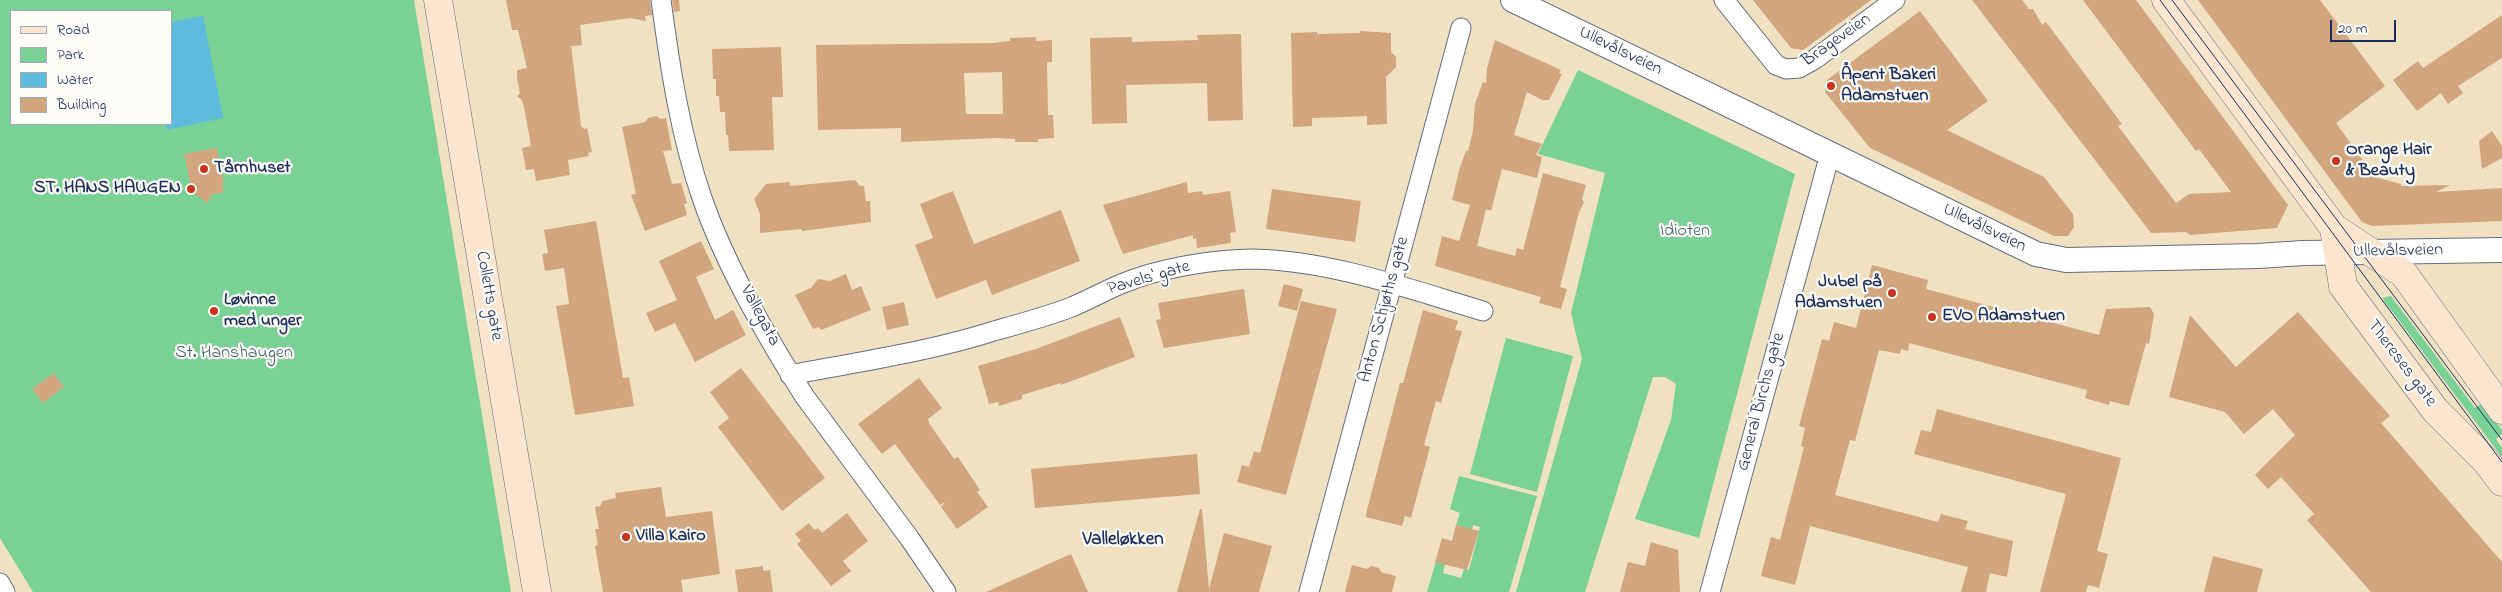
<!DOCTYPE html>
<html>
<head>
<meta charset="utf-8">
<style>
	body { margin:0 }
	#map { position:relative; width:2502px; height:592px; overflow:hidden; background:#f0e1c3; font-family:"Indie Flower",sans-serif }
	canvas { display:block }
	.legend { position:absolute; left:10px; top:10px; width:162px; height:115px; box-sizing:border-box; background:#fdfcf7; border:1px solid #a3aaba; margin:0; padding:6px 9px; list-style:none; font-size:15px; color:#1b2f5e }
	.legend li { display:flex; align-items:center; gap:10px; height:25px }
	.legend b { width:25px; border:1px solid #a3aaba }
	.scale { position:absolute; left:2330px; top:20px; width:66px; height:22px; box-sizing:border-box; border:2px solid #1b2f5e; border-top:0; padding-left:6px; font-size:15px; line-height:18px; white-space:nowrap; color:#1b2f5e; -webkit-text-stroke:4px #fdfcf7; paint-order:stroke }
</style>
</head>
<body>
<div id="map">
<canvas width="2502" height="592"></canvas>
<ul class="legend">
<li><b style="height:6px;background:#fbe5cf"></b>Road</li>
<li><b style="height:14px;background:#7ad196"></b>Park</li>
<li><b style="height:14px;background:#5ebbdc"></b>Water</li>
<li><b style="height:14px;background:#d1a57d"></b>Building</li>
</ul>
<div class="scale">20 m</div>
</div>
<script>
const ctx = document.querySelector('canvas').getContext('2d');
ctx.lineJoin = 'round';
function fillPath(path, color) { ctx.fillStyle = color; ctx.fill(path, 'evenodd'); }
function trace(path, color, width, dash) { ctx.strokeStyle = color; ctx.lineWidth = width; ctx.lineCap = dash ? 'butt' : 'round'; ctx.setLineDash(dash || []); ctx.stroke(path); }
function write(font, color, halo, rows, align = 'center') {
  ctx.font = font + ' "Indie Flower",sans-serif'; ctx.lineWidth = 4.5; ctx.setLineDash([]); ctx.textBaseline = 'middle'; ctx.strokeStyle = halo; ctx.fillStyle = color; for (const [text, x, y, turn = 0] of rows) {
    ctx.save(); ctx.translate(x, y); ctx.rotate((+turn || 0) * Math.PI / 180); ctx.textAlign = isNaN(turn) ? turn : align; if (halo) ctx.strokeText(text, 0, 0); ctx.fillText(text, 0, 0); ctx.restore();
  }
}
fillPath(new Path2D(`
	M0,0h414l97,592h-478l-33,-54zM11,11h160v113h-160z
	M1578,70l217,104 -96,364 -64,-19 36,-99 5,-36 -11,-7h-12l-68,215h-69l66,-233 -11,-46 34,-140 -67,-19z
	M2391,296l84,112 6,-4 3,1 18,25v4l-6,5 6,9v9l-120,-159z
	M1506,338l67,18 -36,136 -67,-18z
	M1459,476l78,20 -28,96h-82l9,-31 9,3 -2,9 18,5 3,-9 5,1 11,-43 -7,-2 -1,5 -16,-5 4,-12 -10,-4z`), '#7ad196');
fillPath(new Path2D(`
	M203,16l20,102 -56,12 -1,-6h5v-102z`), '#5ebbdc');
fillPath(new Path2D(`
	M506,0h144l2,15 -7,1 1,5 -16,-3 -50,7 2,20 -11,1 10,80 3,3 3,-1 5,24 -4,1 1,3 -21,4 2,15 -34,6 -2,-12 -8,1 -4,-22 9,-2 -7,-39 -2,-7 -5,-4 3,-3 -3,-15v-8l10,-2 -9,-38h-6z
	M672,0h7l1,11 -6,1z
	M1753,0h118l-68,50 -12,-2z
	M1972,0h50l7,9h4l9,16 4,-3 76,102 -4,2 58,77 13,-9 42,-2 -32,-43 -3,2 -113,-151h53l152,205 -11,23 -87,7 -4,-3 -35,1z
	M2198,0h122l65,86 -49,37 39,54 26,7v2l49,-1 -14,7 66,-4v33l-130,5 -10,-4z
	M1920,11l68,90 -41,29 97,47 29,37 1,13 -6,9h-14l-184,-88 -45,-56 2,-12z
	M2502,15v43l-44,28 5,7 -15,11 -7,-11 -24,18 -24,-31 25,-19 5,7z
	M1360,31l31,2v19l5,5v10l-10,10 1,47 -20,1v-9l-22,1 -33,1v8l-19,1 -2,-94 26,-1v2l43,-1z
	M1241,34l2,86 -35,1 -1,-38 -81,2 1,38 -35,1 -2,-86 42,-1v5l66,-2 -1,-5z
	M1036,37v4l16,-1v22h-5l1,53h5l1,23 -16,1v3h-23v-3l-18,-1 -96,4v-14l-83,2 -2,-85 178,-2 16,-2v-3zM1002,72l1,42h-37l-2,-41z
	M1495,40l66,30 -2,3 3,1 -13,26h-7l-15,-8 -13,43 28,9 -6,11 6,2 -5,21 -35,-9 -11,42 -5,-2 -9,37 38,10 2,-8 6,2 20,-77 43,12 -4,14 2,3 -5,10 -19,75 7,2 -6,20 -22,-6 2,-6 -106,-31 7,-30 17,5 11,-36 -18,-5 8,-33 6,-16h2l5,-20 2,-27 8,-22 3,1 1,-15z
	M781,47l2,50h-11l2,53 -45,1 -1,-16h-2l-1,-23h-5l-1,-16h-3v-17h-3l-1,-30z
	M656,116l5,3 5,-1 6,32 -9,1 9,33 9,-1 6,20 -3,1 3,11 -42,16 -14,-36 5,-1 -14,-67 23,-5 3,-4z
	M2492,131l10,15v12l-20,11 -3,-28z
	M217,148l7,36h-2l2,8 -12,3 -5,8 -15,-11 -8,-38z
	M855,180l5,6h4l2,15h4l1,21 -69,9 -1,-2 -41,4v-19l-6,-15 12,-15 23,-2 1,4z
	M1187,182l1,11 14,-2 1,4 27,-4 6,41 -6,1 1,10 -34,5 -1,-10 -3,1v-4l-70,19 -20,-49z
	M1272,189l89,12 -6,41 -89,-13z
	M953,191l21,53 87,-34 19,51 -88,34 -6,-15 -50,19 -21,-54 18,-7 -13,-34z
	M596,221l27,157 6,-1 5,29 -59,9 -19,-109 13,-2 -5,-36 -19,3 -3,-17 6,-1 -4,-23z
	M701,241l13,28 -18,8 19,43 18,-10 13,25 -51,27 -20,-39 -20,9 -9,-19 31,-13 -18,-39z
	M1872,265l56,15 -2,9 173,46 7,-26 44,-2 4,7 -5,30 -3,-1 -17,63 -19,-5 -1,4 -24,-7 2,-8 -178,-47 -1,8 -7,-2 -1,5 -21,-4 -24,91 -5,-1 -15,55 103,27 3,-8 27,7 -3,8 48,12 -6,36 -17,-4 -4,19h-25l7,-25 -158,-41 -15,59 -34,-9 10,-39 9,3 24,-93 -3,-1 4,-18 -6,-2 23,-87 7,2 5,-19 22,6z
	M846,274l6,16 9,-4 10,24 -50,20 -2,-3 -6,2 -18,-34 16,-7 7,-9 12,2z
	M1284,284l19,5 -6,22 -19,-5z
	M1244,289l6,45 -86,14 -8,-28 5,-1 -3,-16z
	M1301,301l36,8 -51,186 -49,-13 5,-17 7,2 5,-16 6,2z
	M904,302l5,23 -22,5 -5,-23z
	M1423,310l35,11 -3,9 7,1 -21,72 -5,-2 -12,44 6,2 -19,71 -6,-2 -3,10 -36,-9v-3l34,-131h3z
	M2298,312l92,104 -9,7 121,139v30h-131l-64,-72 7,-6 -33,-37 -13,12 -13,-14 40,-40 -22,-26 -29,25 -19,-22 -56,-15 21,-82 46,52z
	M1120,317l15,40 -74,28v-2l-39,12v4l-23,7 -1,-4 -9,2 -11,-38 58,-17z
	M741,368l84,110 -43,33 -64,-84 11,-9 -19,-26z
	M54,373l10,14 -21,16 -11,-14z
	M919,378l23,30 -14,11 1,4 25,36 4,-2 22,33 -3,2 11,15 -31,22 -16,-22 4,-5 -5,3 -45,-61 -13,10 -24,-30z
	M1937,409l184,49 -24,93 11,3 -9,34 -11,-3 -2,7h-46l26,-98 -152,-40 7,-24 10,2z
	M1197,454l3,40 -165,14 -4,-39z
	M661,487l5,30 46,-6 8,63 -39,6 2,12h-80l-8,-46 3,-1 -3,-16h4l-4,-22 5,-1 3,-5 13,-3 -1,-5z
	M1200,509h2l7,80 15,-56 48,13 -13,46h-82z
	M847,513l21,28 -25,20 8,10 -20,15 -34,-42 4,-3 -6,-7 14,-11 5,7 4,-2 4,5z
	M1456,525l23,6 -12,39 -32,-8 7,-24 10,3z
	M1651,542l27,8 2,42h-60l8,-30 17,4z
	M1071,554l17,38h-102z
	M2213,556l50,13 -6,23h-53z
	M1352,565l15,4 4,-3 8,2 2,4 15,4 -4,16h-47z
	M763,566v5l7,-1 3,22h-35l-3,-22z`), '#d1a57d');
const minor = new Path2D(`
	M661,0c9,67 19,134 41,198 22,64 66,142 103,199l105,142 36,53
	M1724,0l52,65 10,4 13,-1 16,-9 80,-59
	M790,375c68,-13 138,-23 204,-44 25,-7 51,-14 75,-23 18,-7 35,-17 52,-24 38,-16 93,-25 133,-25 78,2 155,30 229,52
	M0,583l5,9
	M1309,592l152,-564
	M1710,592l120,-438`);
const tertiary = new Path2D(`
	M1513,0l523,254 30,6 192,-4 45,-3 199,-3`);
const secondary = new Path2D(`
	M438,0l99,592
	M2166,0l168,228 70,46 98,136
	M2334,228l9,58 92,124 51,51 16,21`);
trace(minor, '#666d81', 21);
trace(tertiary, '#666d81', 26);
trace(secondary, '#666d81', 29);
trace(minor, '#fff', 19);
trace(tertiary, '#fff', 24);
trace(secondary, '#fbe5cf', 28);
trace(new Path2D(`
	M2160,0l342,462
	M2172,0l330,440`), '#1b2f5e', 1);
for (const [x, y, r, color] of [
	[1831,86,5,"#c8321e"],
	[2336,161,5,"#c8321e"],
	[204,169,5,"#c8321e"],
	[191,189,5,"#c8321e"],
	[1892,293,5,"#c8321e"],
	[214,311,5,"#c8321e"],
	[1932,317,5,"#c8321e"],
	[626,537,5,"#c8321e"]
]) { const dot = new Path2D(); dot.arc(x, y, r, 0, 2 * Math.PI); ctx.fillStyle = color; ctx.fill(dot); trace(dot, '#fdfcf7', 2); }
write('18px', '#1b2f5e', '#fdfcf7', [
	["Brageveien",1837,41,-35],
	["Ullevålsveien",1620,52,26],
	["Ullevålsveien",1984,229,26],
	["Ullevålsveien",2398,252,-1],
	["Pavels' gate",1149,279,-16],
	["Colletts gate",488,296,80],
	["Anton Schjøths gate",1385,310,-75],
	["Vallegata",759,316,62],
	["Thereses gate",2401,364,53],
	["General Birchs gate",1762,402,-75]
]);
write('bold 18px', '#1b2f5e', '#fdfcf7', [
	["Åpent Bakeri",1841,76],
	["Adamstuen",1841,97],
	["Orange Hair",2346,151],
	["& Beauty",2346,172],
	["Tårnhuset",214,169],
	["ST. HANS HAUGEN",181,189,"right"],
	["Jubel på",1882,283,"right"],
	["Adamstuen",1882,304,"right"],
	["Løvinne",224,301],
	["med unger",224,322],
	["EVO Adamstuen",1942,317],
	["Villa Kairo",636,537]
], 'left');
write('18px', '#38606f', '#fdfcf7', [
	["Idioten",1685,232],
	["St. Hanshaugen",234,354]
]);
write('bold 19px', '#1b2f5e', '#fdfcf7', [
	["Valleløkken",1123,541]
]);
</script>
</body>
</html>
